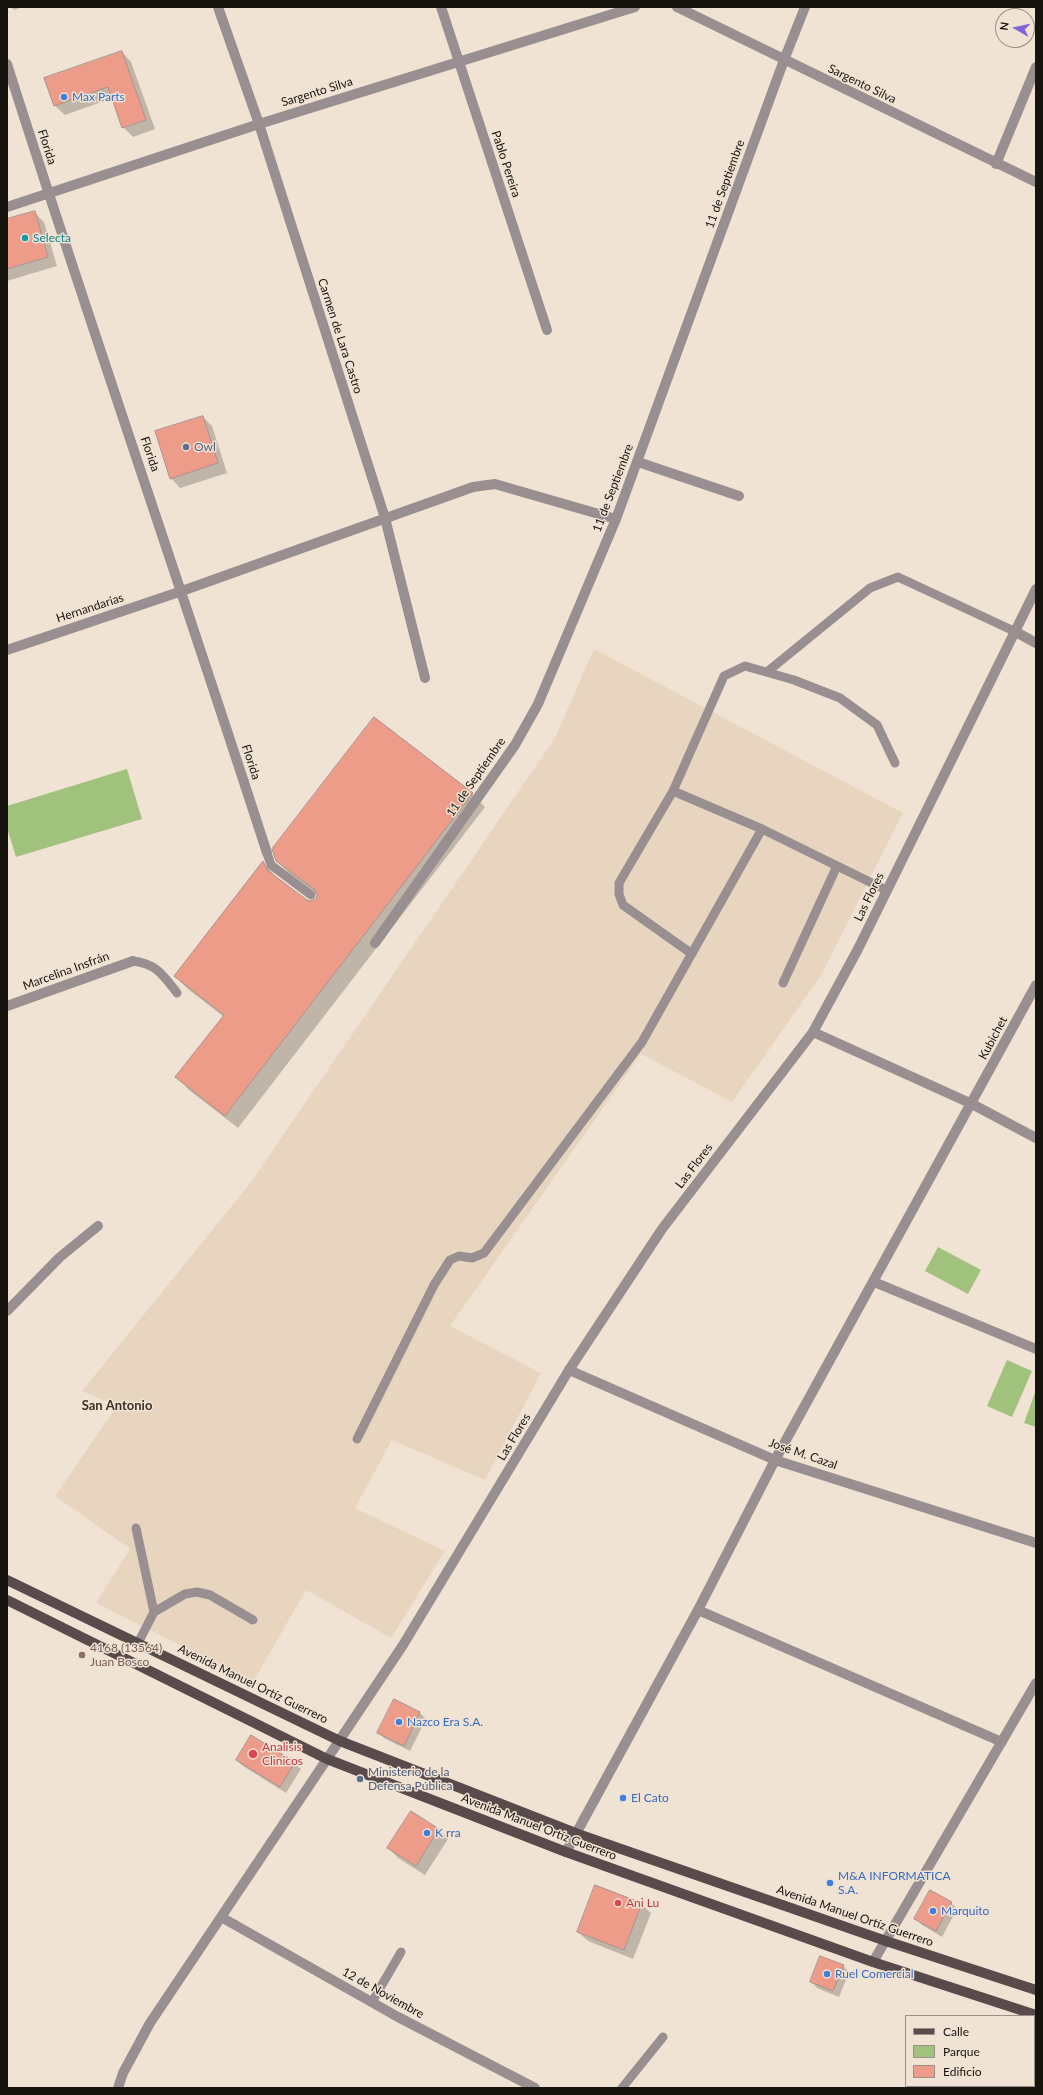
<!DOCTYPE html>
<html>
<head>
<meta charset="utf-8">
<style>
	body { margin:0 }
	#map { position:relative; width:1043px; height:2095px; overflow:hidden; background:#f1e3d4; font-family:Lato,sans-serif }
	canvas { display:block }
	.frame { position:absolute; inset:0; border:8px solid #17130e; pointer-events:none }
	.legend { position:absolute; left:905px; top:2015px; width:130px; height:72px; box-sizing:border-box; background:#f1e3d4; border:1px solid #9a9085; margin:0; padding:5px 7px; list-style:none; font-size:12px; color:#17130e }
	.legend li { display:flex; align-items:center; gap:8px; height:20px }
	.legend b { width:20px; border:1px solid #9a9085 }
	.north { position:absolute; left:995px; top:8px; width:40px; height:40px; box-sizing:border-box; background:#f1e3d4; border:1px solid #9a9085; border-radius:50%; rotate:279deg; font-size:11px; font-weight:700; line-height:16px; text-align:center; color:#17130e }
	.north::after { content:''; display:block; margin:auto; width:14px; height:18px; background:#8263de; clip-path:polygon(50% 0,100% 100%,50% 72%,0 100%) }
</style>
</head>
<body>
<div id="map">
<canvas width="1043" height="2095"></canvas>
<div class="frame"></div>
<ul class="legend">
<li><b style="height:5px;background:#594a4b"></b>Calle</li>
<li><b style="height:11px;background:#a1c27d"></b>Parque</li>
<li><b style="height:11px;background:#ee9c8a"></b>Edificio</li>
</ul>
<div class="north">N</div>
</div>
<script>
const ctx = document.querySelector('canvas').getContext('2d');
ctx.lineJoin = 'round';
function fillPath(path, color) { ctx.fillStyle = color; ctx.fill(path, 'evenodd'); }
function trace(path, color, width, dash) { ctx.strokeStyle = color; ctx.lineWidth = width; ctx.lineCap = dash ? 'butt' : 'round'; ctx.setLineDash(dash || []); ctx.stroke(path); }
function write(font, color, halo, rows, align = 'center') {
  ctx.font = font + ' Lato,sans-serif'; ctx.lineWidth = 3; ctx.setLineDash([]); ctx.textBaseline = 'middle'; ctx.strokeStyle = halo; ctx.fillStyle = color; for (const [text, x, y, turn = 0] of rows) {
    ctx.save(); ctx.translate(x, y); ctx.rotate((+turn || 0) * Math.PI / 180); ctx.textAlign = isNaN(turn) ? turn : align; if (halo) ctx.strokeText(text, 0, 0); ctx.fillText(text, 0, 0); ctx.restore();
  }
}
fillPath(new Path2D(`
	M594,649l309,164 -83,164 -88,125 -91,-48 -191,272 91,47 -56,107 -93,-40 -37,68 90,43 -54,87 -85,-48 -53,92 -157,-79 34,-54 -75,-53 62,-90 -35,-15 169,-209 304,-444z`), '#e8d5c0');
fillPath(new Path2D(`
	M127,769l15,50 -126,38 -9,-29v-22z
	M938,1247l43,23 -13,24 -43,-23z
	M1007,1360l25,11 -20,46 -25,-11z
	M1036,1390v37l-12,-4z`), '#a1c27d');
fillPath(new Path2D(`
	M11,7h12l-9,3z
	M122,52l9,10 24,67 -22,8 -10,-10 -10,-29 -48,17 -10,-9 -9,-27z
	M34,212l10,10 13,44 -50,15v-61z
	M203,417l9,9 15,47 -47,15 -9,-10z
	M374,718l98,76 13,13 -247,321 -49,-38 -12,-13 47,-60 -36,-28 -13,-13 88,-114 15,17 29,22 4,1 5,-2 2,-5 -28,-21 -13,-13z
	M394,1701l26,12 6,6 -16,32 -26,-13 -6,-6z
	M237,1760l57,3 7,6 -15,24 -43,-27z
	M412,1812l27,18 9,9 -23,36 -27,-17 -9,-10z
	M951,1903l6,6 -15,28 -20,-12 -6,-6z
	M641,1904l10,9 -18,46 -45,-18 -10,-9z
	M843,1966l6,6 -10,25 -22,-9 -6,-7z
	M1034,2027l2,1v28h-2z
	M982,2086h25l2,2h-27z`), '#0003');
const building = new Path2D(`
	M122,51l24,69 -24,8 -14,-41 -54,19 -10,-28z
	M35,211l13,46 -41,12v-50z
	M203,416l15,47 -48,16 -15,-48z
	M374,717l99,76 -248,323 -50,-39 49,-62 -50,-39 89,-115 4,9 40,30 4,1 5,-2 1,-4 -2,-5 -39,-29 -4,-12z
	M394,1699l26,13 -16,34 -27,-13z
	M251,1735l44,27 -15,25 -44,-27z
	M411,1811l28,18 -23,37 -29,-18z
	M595,1885l47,18 -18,47 -47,-18z
	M930,1890l22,12 -16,29 -22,-12z
	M820,1956l24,9 -11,26 -23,-9z`);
fillPath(building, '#ee9c8a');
trace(building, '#a6928d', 1);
trace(new Path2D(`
	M767,672l103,-84 28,-11 118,55
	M673,791l51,-115 21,-10 49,14 46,18 37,27 18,38
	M267,853l4,12 40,30
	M692,954l-69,-49 -4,-11v-11l54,-92 89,38 124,61
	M133,961c24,3 30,14 44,32
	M783,983l54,-117
	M357,1439l77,-154 16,-25 9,-4 13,2 12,-5 158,-211 120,-213
	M136,1528l18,84
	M138,1643l16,-31 31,-18 12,-2 13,3 43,25
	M372,2002l29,-50
	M622,2088l41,-51`), '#998f90', 9);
trace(new Path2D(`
	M218,7l41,117 126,394 40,160
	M441,7l106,323
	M7,64c84,264 175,526 260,789
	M996,164l40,-97
	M638,462l101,34
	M1016,632l20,11
	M7,650l175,-59 291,-104 22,-3 121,35
	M375,943l140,-198 23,-41 78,-185 168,-459
	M7,1006l126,-45
	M813,1032l159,72 64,34
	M874,1282l162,67
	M7,1311l53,-54 38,-31
	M569,1370l206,90 261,83
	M698,1610l304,132
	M566,1852l132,-242 77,-150 261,-475
	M221,1917l177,100 137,71
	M873,1962l163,-279
	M118,2088l5,-15 27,-50 177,-264`), '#998f90', 10);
trace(new Path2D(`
	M677,7l359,175
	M784,60l21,-53
	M7,207l252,-83 376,-117
	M327,1759l76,-114 166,-275 93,-141 151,-197 45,-83 178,-360
	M1034,2082l2,-2`), '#998f90', 10);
trace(new Path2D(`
	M7,1580l333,161 238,93 308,107 150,49
	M7,1600l320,159 239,93 307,110 163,53`), '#594a4b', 10);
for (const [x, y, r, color] of [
	[64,97,4,"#3f7fe0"],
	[25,238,4,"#0f9aa8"],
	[186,447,4,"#5c6f8a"],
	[82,1655,4,"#8d6e63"],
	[399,1722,4,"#3f7fe0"],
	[253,1754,5,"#e0444e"],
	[360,1779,4,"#5c6f8a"],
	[623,1798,4,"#3f7fe0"],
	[427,1833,4,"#3f7fe0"],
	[830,1883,4,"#3f7fe0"],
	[618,1903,4,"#e0444e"],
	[933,1911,4,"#3f7fe0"],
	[827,1974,4,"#3f7fe0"]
]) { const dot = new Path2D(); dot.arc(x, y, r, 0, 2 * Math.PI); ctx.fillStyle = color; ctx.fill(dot); trace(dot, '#f1e3d4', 1.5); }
write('12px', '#17130e', '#f1e3d4', [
	["Sargento Silva",862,84,26],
	["Sargento Silva",317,92,-17],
	["Florida",47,147,72],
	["Pablo Pereira",506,164,72],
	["11 de Septiembre",725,184,-70],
	["Carmen de Lara Castro",340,336,72],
	["Florida",150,454,71],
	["11 de Septiembre",613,488,-69],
	["Hernandarias",90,608,-18],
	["Florida",251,762,72],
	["11 de Septiembre",476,777,-55],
	["Las Flores",869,897,-64],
	["Marcelina Insfrán",66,971,-20],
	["Kubichet",993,1038,-62],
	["Las Flores",694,1166,-53],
	["Las Flores",514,1437,-59],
	["José M. Cazal",803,1454,19],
	["Avenida Manuel Ortíz Guerrero",253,1684,26],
	["Avenida Manuel Ortíz Guerrero",539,1827,21],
	["Avenida Manuel Ortíz Guerrero",855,1916,19],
	["12 de Noviembre",383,1993,29]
]);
write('12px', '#366cbe', '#f1e3d4', [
	["Max Parts",72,97],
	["Nazco Era S.A.",407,1722],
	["El Cato",631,1798],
	["K rra",435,1833],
	["M&A INFORMATICA",838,1876],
	["S.A.",838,1890],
	["Marquito",941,1911],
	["Ruel Comercial",835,1974]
], 'left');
write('12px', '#0d838f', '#f1e3d4', [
	["Selecta",33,238]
], 'left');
write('12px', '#4e5e75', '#f1e3d4', [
	["Owl",194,447],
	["Ministerio de la",368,1772],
	["Defensa Pública",368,1786]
], 'left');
write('12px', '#785e54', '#f1e3d4', [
	["4168 (13564)",90,1648],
	["Juan Bosco",90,1662]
], 'left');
write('12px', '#be3a42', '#f1e3d4', [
	["Analisis",262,1747],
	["Clinicos",262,1761],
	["Ani Lu",626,1903]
], 'left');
write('bold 13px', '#3b3025', '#f1e3d4', [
	["San Antonio",117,1406]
]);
</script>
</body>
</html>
